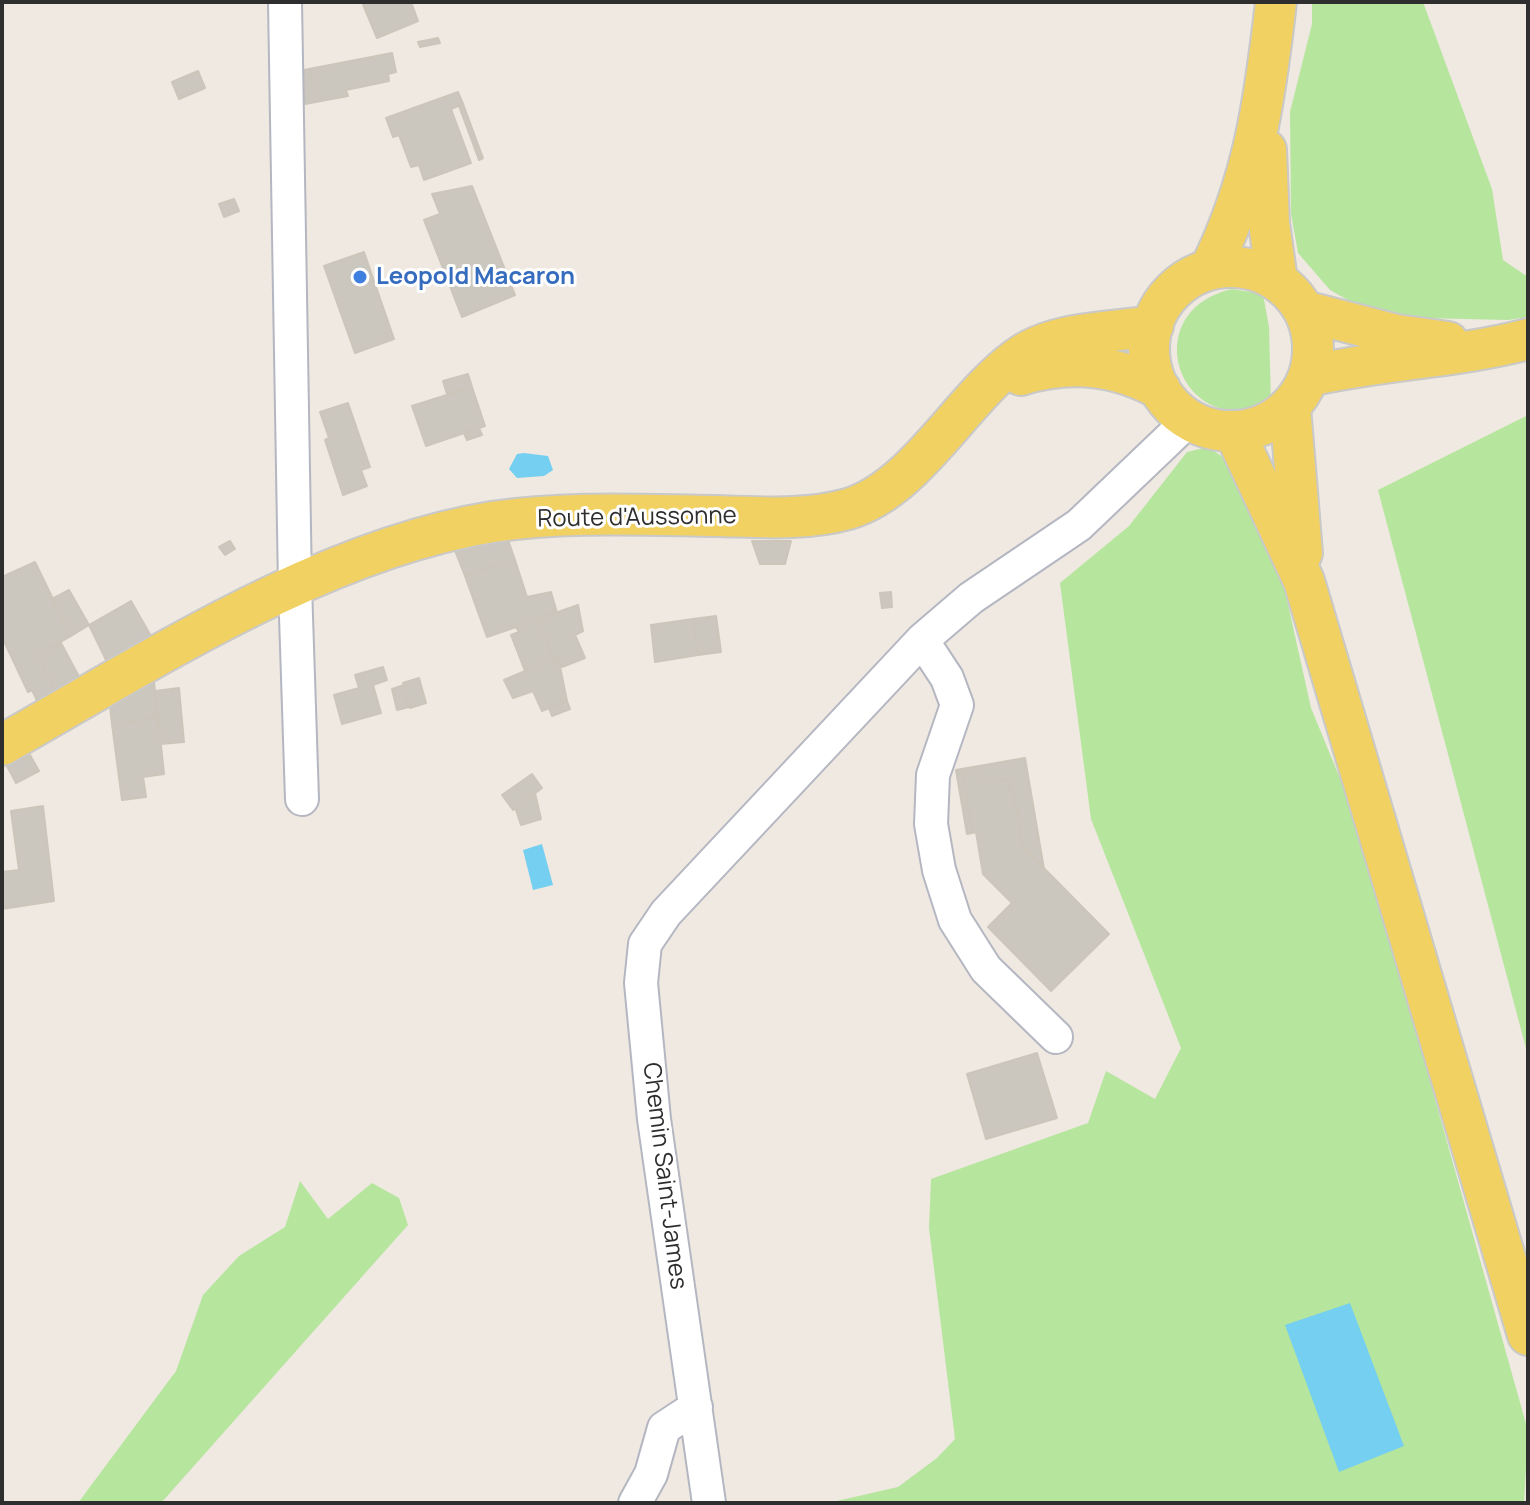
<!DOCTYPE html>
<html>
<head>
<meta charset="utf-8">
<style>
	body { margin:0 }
	#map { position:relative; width:1530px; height:1505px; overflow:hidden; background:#efe9e1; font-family:Manrope,sans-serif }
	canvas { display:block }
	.frame { position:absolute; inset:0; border:4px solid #2e2e2e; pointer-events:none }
</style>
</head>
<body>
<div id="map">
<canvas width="1530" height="1505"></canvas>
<div class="frame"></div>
</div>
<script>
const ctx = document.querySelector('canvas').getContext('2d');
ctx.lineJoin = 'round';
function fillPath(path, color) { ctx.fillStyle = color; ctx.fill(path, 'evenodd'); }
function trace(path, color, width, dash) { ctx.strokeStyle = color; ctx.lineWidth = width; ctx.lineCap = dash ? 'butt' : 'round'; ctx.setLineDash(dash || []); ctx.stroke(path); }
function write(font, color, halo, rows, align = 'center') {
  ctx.font = font + ' Manrope,sans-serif'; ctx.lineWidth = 6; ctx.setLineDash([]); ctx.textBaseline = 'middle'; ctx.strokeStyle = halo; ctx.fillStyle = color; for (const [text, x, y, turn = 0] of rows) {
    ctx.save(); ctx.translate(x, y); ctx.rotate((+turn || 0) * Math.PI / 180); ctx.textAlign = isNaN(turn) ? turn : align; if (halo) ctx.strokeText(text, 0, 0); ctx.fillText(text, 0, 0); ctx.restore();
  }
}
fillPath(new Path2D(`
	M1312,2h111l69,187 11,71 25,17v40l-20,3 -130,-3 -48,-27 -32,-37 -7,-39 -1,-102 22,-88z
	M1232,289l31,5 6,33 2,75c-90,43 -138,-90 -39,-113z
	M1528,415v641l-150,-566z
	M1208,447l25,17 45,95 33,149 45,109 172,614 -4,72h-696l70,-16 39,-29 18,-19 -26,-211 2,-49 157,-56 18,-52 49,28 26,-51 -90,-229 -31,-236 69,-57 58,-74z
	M300,1181l28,38 44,-36 27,15 9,27 -247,278h-83l98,-132 27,-76 36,-39 46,-29z`), '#b6e59e');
fillPath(new Path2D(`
	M524,453l24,3 5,14 -9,6 -27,2 -8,-9 8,-15z
	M542,844l11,41 -20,5 -10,-40z
	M1350,1303l54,143 -65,26 -54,-147z`), '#75cff0');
const building = new Path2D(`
	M362,2h49l7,19 -41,17z
	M438,38l2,5 -20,4 -2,-5z
	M392,53l4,19 -8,2 1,7 -43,9 2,6 -27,5 -12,-32z
	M309,69l12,32 -16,3 -1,-34z
	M198,71l7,17 -26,11 -7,-17z
	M458,92l5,12 -12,5 20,54 -47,17 -5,-15 -8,2 -12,-32 -6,2 -7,-19z
	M463,104l20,54 -4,2 -20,-54z
	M472,186l43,109 -53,22 -38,-97 16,-6 -8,-20z
	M234,199l5,12 -15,6 -5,-13z
	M364,252l30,87 -39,14 -31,-87z
	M468,374l4,13 -25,7 -4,-13z
	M472,387l13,39 -59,20 -14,-40z
	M348,403l22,64 -9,3 6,16 -24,9 -18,-55 4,-2 -9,-26z
	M479,428l3,7 -15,5 -3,-7z
	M507,537l8,23 -50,16 -11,-28z
	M230,541l5,8 -10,6 -6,-8z
	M752,541h39l-6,23h-25z
	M515,560l12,37 24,-5 6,21 -70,24 -22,-61z
	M35,562l36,74 -33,19 21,42 -18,12 -9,-19 -4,2 -26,-55v-60z
	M69,590l20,35 -18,11 -19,-37z
	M891,592l1,15 -10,1 -2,-15z
	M131,601l21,37 -45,24 -18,-37z
	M578,605l5,26 -8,4 10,23 -23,9 -4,-10 -5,2 -15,-40z
	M716,616l5,36 -23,3 -5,-36z
	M538,619l15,40 -28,12 -14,-36 8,-3 -3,-5z
	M693,619l5,36 -43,7 -4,-37z
	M61,643l22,41 -24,13 -21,-42z
	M558,657l9,44 -25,10 -9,-20 -20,7 -9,-18z
	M383,667l4,13 -14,5 8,28 -39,11 -8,-29 25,-7 -4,-13z
	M419,678l7,25 -16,5 -7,-25z
	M154,682l4,36 -46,6 -2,-18z
	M404,685l5,22 -12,3 -5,-21z
	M179,688l5,54 -23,2 -6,-53z
	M567,701l3,8 -18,7 -3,-8z
	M158,718l6,56 -21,3 3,20 -24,3 -10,-76z
	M30,755l9,16 -23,12 -9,-17z
	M1025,758l19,111 -21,-22 -10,-57 -4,1 1,-11 -28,-2 -1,-7 -18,3 9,59 -5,1 -11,-64z
	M981,771l1,7 28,2 -1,11 4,-1 10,57 86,87 -58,57 -63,-64 24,-24 -29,-29 -7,-42 -4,1 -9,-59z
	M532,774l10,14 -29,22 -11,-15z
	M535,793l6,26 -20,6 -6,-18z
	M43,806l11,95 -52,8v-37l17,-2 -8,-59z
	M1037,1053l20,65 -71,21 -19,-65z`);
fillPath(building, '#cbc7bf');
trace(building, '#cbc5ba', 2);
const minor = new Path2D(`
	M285,2l10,584 7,213
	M922,640l25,38 10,27 -24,70 -2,49 8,46 16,50 31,49 70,68
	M635,1503l16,-29 13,-46 32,-21
	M709,1503l-55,-384 -13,-136 4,-39 21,-31 256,-273 49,-42 108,-73 110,-105`);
const major = new Path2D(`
	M1266,150l3,73 8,58
	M1149 349a82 82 0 1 1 164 0a82 82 0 1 1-164 0Z
	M1210,269c44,-88 55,-170 66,-267
	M1304,311l93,24 51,7
	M1021,375c48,-15 94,-11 139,14
	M1309,376c72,-17 147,-18 219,-37
	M1290,407l12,146
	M1234,431l70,150 224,754
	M2,745c150,-85 319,-195 490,-223 74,-11 149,-7 223,-6 44,1 90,5 133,-7 68,-20 113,-110 170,-151 36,-27 92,-25 135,-32`);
trace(minor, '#b4b7c1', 36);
trace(major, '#c9c9c9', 44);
trace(minor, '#fff', 32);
trace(major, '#f2d163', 40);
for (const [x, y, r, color] of [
	[360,277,8,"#3f7fe0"]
]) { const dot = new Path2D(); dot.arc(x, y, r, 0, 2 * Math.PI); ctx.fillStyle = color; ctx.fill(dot); trace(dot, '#fff', 3); }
write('bold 24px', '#366cbe', '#fff', [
	["Leopold Macaron",376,277]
], 'left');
write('24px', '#2e2e2e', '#fff', [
	["Route d'Aussonne",637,518,-1],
	["Chemin Saint-James",664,1176,83]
]);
</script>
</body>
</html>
